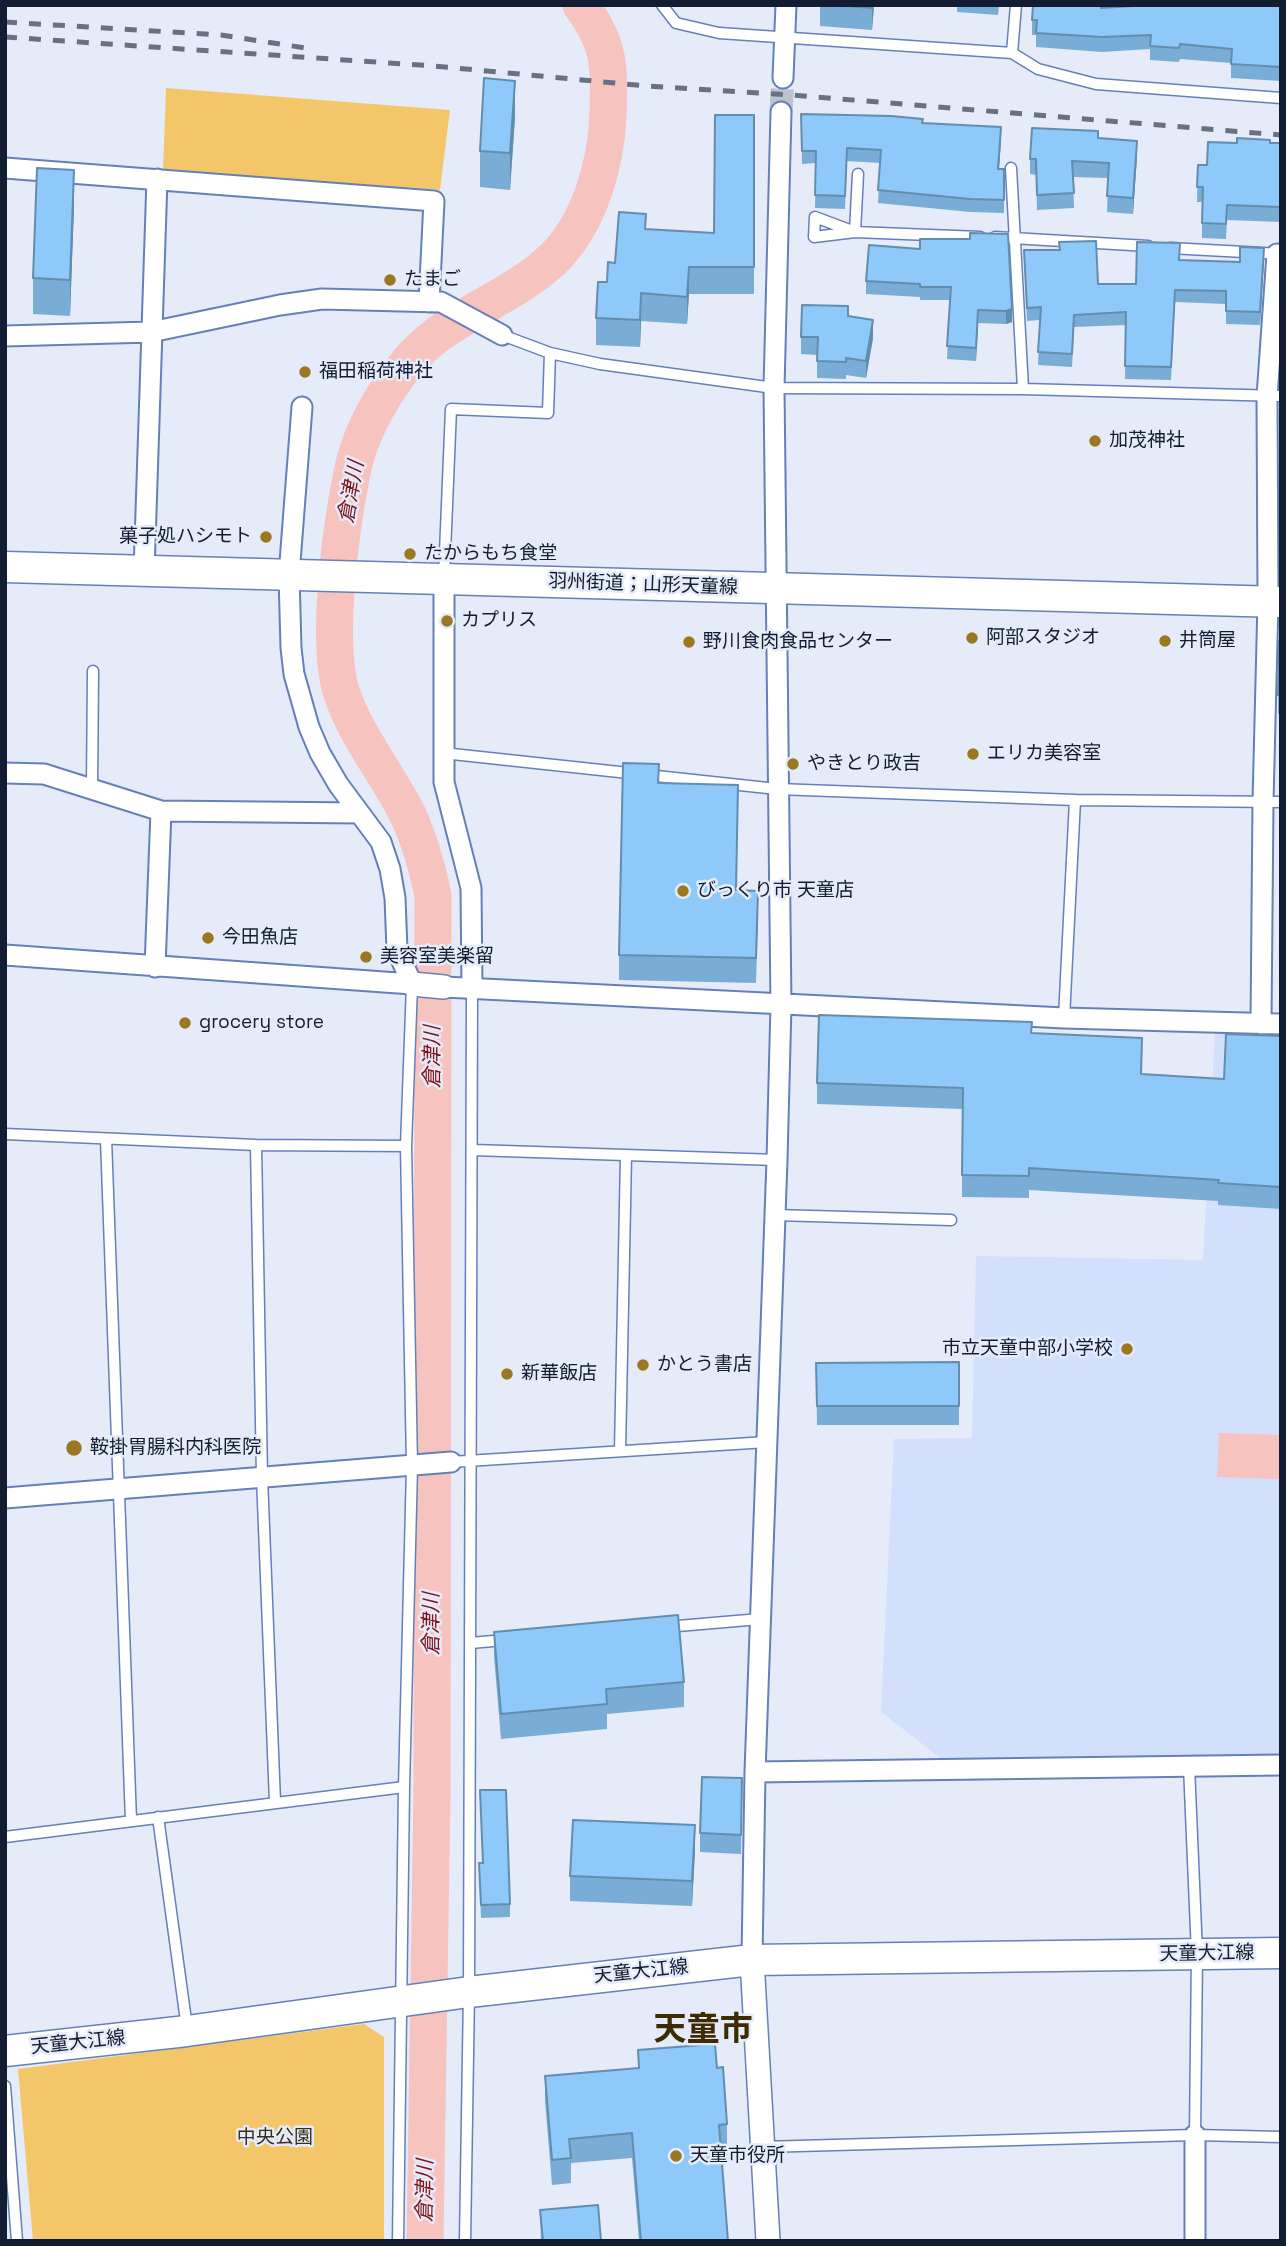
<!DOCTYPE html>
<html>
<head>
<meta charset="utf-8">
<style>
	body { margin:0 }
	#map { position:relative; width:1286px; height:2246px; overflow:hidden; background:#e5ebf8; font-family:"Space Grotesk",sans-serif }
	canvas { display:block }
	.frame { position:absolute; inset:0; border:7px solid #121c32; pointer-events:none }
</style>
</head>
<body>
<div id="map">
<canvas width="1286" height="2246"></canvas>
<div class="frame"></div>
</div>
<script>
const ctx = document.querySelector('canvas').getContext('2d');
ctx.lineJoin = 'round';
function fillPath(path, color) { ctx.fillStyle = color; ctx.fill(path, 'evenodd'); }
function trace(path, color, width, dash) { ctx.strokeStyle = color; ctx.lineWidth = width; ctx.lineCap = dash ? 'butt' : 'round'; ctx.setLineDash(dash || []); ctx.stroke(path); }
function write(font, color, halo, rows, align = 'center') {
  ctx.font = font + ' "Space Grotesk","Noto Sans JP",sans-serif'; ctx.lineWidth = 5; ctx.setLineDash([]); ctx.textBaseline = 'middle'; ctx.strokeStyle = halo; ctx.fillStyle = color; for (const [text, x, y, turn = 0] of rows) {
    ctx.save(); ctx.translate(x, y); ctx.rotate((+turn || 0) * Math.PI / 180); ctx.textAlign = isNaN(turn) ? turn : align; if (halo) ctx.strokeText(text, 0, 0); ctx.fillText(text, 0, 0); ctx.restore();
  }
}
fillPath(new Path2D(`
	M1215,1031l66,3v725l-338,1 -62,-48 13,-273 78,-1 4,-182 227,4z`), '#d2e0fb');
fillPath(new Path2D(`
	M166,88l284,22 -10,80 -277,-18z
	M364,2024l20,13v204h-351l-15,-172z`), '#f3c769');
fillPath(new Path2D(`
	M1219,1433l62,2v44l-64,-2z`), '#f6c3be');
trace(new Path2D(`
	M425,2241l7,-449 1,-897c-6,-28 -13,-54 -25,-80 -21,-42 -51,-77 -66,-121 -17,-50 -1,-168 10,-221 9,-48 46,-109 85,-138 37,-27 82,-44 115,-75 37,-35 54,-95 56,-145 1,-49 3,-69 -27,-110`), '#f6c3be', 37);
trace(new Path2D(`
	M781,112l2,-34`), '#bbc2d0', 23, [23, 11]);
const service = new Path2D(`
	M662,5l14,18 43,10 293,20
	M1016,5l-4,48 26,16 58,15 185,14
	M1011,168l12,221
	M858,174l-3,58 -40,-15 -1,20 41,-5 125,5
	M995,237l153,9
	M1170,248l111,6
	M502,335l48,18 50,11 174,24 249,1 258,7
	M444,577l7,-168 97,4 2,-60
	M443,753l334,36 298,11 206,2
	M92,789l1,-118
	M1064,1018l11,-218
	M5,1134l251,11 150,1
	M106,1139l25,682
	M256,1145l6,332 13,325
	M473,1150l304,10
	M775,1215l176,5
	M620,1451l6,-295
	M451,1462l316,-20
	M666,1627l94,-8
	M470,1643l35,-3
	M1189,1766l8,188 -2,181
	M158,1817l29,211
	M5,1837l399,-50
	M5,2086l12,155
	M762,2147l433,-12 86,2
	M398,2241l6,-454 8,-321 -6,-320 6,-161
	M465,2241l4,-249 3,-1003`);
const minor = new Path2D(`
	M783,78l3,-73
	M5,168l429,33 -5,101
	M5,336l146,-4 129,-27 42,-6 119,3 61,33
	M144,572l13,-393
	M444,578v204l27,106 1,101
	M5,773l39,1 117,37 198,2
	M5,955l407,29 -15,-34 -2,-52 -5,-29 -9,-27 -43,-58 -18,-31 -11,-26 -15,-53 -3,-26 -2,-73 13,-168
	M155,967l6,-156
	M444,987l620,31 217,6
	M1261,1024l2,-222 5,-201 -1,-204 10,-143
	M5,1498l446,-36
	M755,1772l526,-7
	M752,1960l3,-188 22,-612 4,-155 -7,-617 7,-276
	M1195,2241v-106`);
const tertiary = new Path2D(`
	M412,984l32,3
	M752,1960l16,281`);
const primary = new Path2D(`
	M5,567l1276,35
	M5,2051l182,-20 282,-39 283,-32 529,-7`);
trace(service, '#6580b8', 13);
trace(minor, '#6580b8', 23);
trace(tertiary, '#6580b8', 26);
trace(primary, '#6580b8', 33);
trace(service, '#fff', 10);
trace(minor, '#fff', 19);
trace(tertiary, '#fff', 23);
trace(primary, '#fff', 30);
trace(new Path2D(`
	M5,22l216,13 91,14
	M5,37l429,29 212,20 146,9 489,40`), '#687183', 5, [12, 12]);
fillPath(new Path2D(`
	M820,5h54l-2,25 -52,-4z
	M957,5h42l-1,10 -41,-3z
	M1281,5v76l-50,-3v-15l-51,-4 -1,3 -29,-2v-11l-48,3 -66,-5v-12h-4v-15l70,-12z
	M801,114l122,9 78,16 -2,30h5v44l-34,-1 -92,-9 2,-40 -33,-2 -2,48 -30,-1 1,-45 -14,1z
	M754,115v179h-65l-2,30 -46,-3 -1,26 -44,-2v-27l11,-36 8,-19 31,-34 68,4z
	M515,117l-5,73 -30,-3v-36z
	M1098,138l39,18 -4,58 -26,-2 1,-34 -35,-1 1,31 -37,2 -1,-35 -6,-1v-15z
	M1237,143h44v79l-54,-2 -1,19 -24,-1v-36h-5l1,-37h9z
	M74,206l-4,110 -37,-2v-36z
	M970,239l42,83 -6,2 -28,-1 -2,38 -29,-2 3,-59h-30v-3l-54,-3v-13l54,-32z
	M1024,250l74,34h38l44,-24 60,2 24,-2 -4,65 -34,-1v-20l-51,-2 -4,78 -46,-1 1,-54 -52,2 -2,40 -34,-2 2,-45 -13,1z
	M848,316l25,22 -7,40 -20,-3v4l-29,-1v-23l-16,-1v-17z
	M1281,639v75h-3l1,-73z
	M659,783l79,27 -2,80 22,26 -2,67 -137,-3v-25z
	M1032,1033l110,26v15l82,5 57,-43v173l-63,-4v-4l-189,-11v8l-67,-1v-88l-145,-5v-21z
	M959,1362v63h-142l-1,-62z
	M494,1632l190,50v25l-77,7v15l-106,10 -7,-82z
	M742,1778l-1,76 -41,-2v-19z
	M695,1850l-3,56 -122,-5v-25z
	M479,1863h3l28,41v13l-29,1z
	M638,2050l79,18 10,56v25l-6,1 7,91h-89l-7,-83 -61,5v20l-19,2 -7,-84v-25l93,-8z
	M540,2210l61,31h-60z`), '#7aadd6');
fillPath(new Path2D(`
	M872,5h2l-2,25z
	M515,81v36l-5,73v-37z
	M1001,127v12l-3,43v-13z
	M1137,141v15l-4,58v-16z
	M74,170v36l-4,110v-36z
	M1264,248v12l-4,65v-13z
	M689,267v27l-2,30v-27z
	M641,293v28l-1,26v-27z
	M1012,309v13l-6,2v-13z
	M978,310v13l-2,38v-13z
	M873,320v18l-7,40v-17z
	M695,1825v25l-3,56v-25z`), '#638dae');
const building = new Path2D(`
	M832,5h40v3z
	M1033,5h68v3l47,-3h133v62l-50,-3 1,-15 -52,-5 -1,4 -29,-2 1,-11 -49,2 -66,-4 1,-13h-5z
	M484,78l31,3 -5,72 -30,-2z
	M801,114l90,2 32,3 -1,4 79,4 -3,42h6v31l-34,-1 -92,-9 3,-40 -34,-2 -2,48 -30,-1 1,-44h-14z
	M715,115h39v152h-65l-2,30 -46,-4 -1,27 -44,-2 2,-36h9l1,-20 7,1 4,-51 27,2 -1,15 69,4z
	M1032,128l66,3v7l39,3 -4,57 -26,-2 2,-33 -37,-2 2,32 -37,2 -1,-36h-6z
	M1237,138l33,2v3h11v64l-54,-2 -1,19 -24,-1 1,-36h-6l1,-22h9l1,-23 29,1z
	M37,168l37,2 -4,110 -37,-2z
	M970,233l38,1 4,75 -6,2 -28,-1 -2,38 -29,-2 4,-59h-31v-3l-54,-3 3,-36 51,4v-10h50z
	M1096,241l2,43h38l1,-42 43,1 -1,17 61,2v-15l24,1 -4,64 -34,-1v-20l-51,-1 -4,77 -46,-1 1,-54 -52,3 -2,39 -34,-2 3,-45 -14,1 -3,-58h36l-1,-8z
	M802,305l46,1v10l25,4 -7,41 -20,-3v4l-29,-1 1,-24h-17z
	M1281,639v56h-3l1,-54z
	M623,763l36,1 -1,19 80,2 -2,105 22,1 -2,67 -137,-3z
	M819,1015l213,7 -1,11 111,5 -1,36 83,5 2,-45 55,2v151l-63,-4 1,-3 -190,-12v8l-67,-1 1,-87 -146,-5z
	M959,1362v44h-142l-1,-43z
	M678,1615l6,67 -78,7 1,15 -106,10 -7,-82z
	M702,1777l40,1 -1,57 -41,-2z
	M480,1790h26l4,114 -29,1 -2,-42h4z
	M573,1820l122,5 -3,56 -122,-5z
	M715,2044l2,24 6,-1 4,57 -8,1 9,116h-87l-9,-108 -63,6 2,19 -19,2 -7,-84 94,-8 -1,-18z
	M598,2205l3,36h-58l-3,-31z`);
fillPath(building, '#8ec9f9');
trace(building, '#638dae', 2);
for (const [x, y, r, color] of [
	[390,280,7,"#9b7722"],
	[305,372,7,"#9b7722"],
	[1095,441,7,"#9b7722"],
	[266,537,7,"#9b7722"],
	[410,554,7,"#9b7722"],
	[447,621,7,"#9b7722"],
	[972,638,7,"#9b7722"],
	[1165,641,7,"#9b7722"],
	[689,642,7,"#9b7722"],
	[973,754,7,"#9b7722"],
	[793,764,7,"#9b7722"],
	[683,891,7,"#9b7722"],
	[208,938,7,"#9b7722"],
	[366,957,7,"#9b7722"],
	[185,1023,7,"#9b7722"],
	[1127,1349,7,"#9b7722"],
	[643,1365,7,"#9b7722"],
	[507,1374,7,"#9b7722"],
	[74,1448,9,"#9b7722"],
	[676,2156,7,"#9b7722"]
]) { const dot = new Path2D(); dot.arc(x, y, r, 0, 2 * Math.PI); ctx.fillStyle = color; ctx.fill(dot); trace(dot, '#e5ebf8', 2.5); }
write('19px', '#121c32', '#e5ebf8', [
	["たまご",404,280],
	["福田稲荷神社",319,372],
	["加茂神社",1109,441],
	["菓子処ハシモト",252,537,"right"],
	["たからもち食堂",424,554],
	["カプリス",461,621],
	["阿部スタジオ",986,638],
	["井筒屋",1179,641],
	["野川食肉食品センター",703,642],
	["エリカ美容室",987,754],
	["やきとり政吉",807,764],
	["びっくり市 天童店",697,891],
	["今田魚店",222,938],
	["美容室美楽留",380,957],
	["grocery store",199,1023],
	["市立天童中部小学校",1113,1349,"right"],
	["かとう書店",657,1365],
	["新華飯店",521,1374],
	["鞍掛胃腸科内科医院",90,1448],
	["天童市役所",690,2156]
], 'left');
write('19px', '#121c32', '#e5ebf8', [
	["羽州街道；山形天童線",643,585,2],
	["天童大江線",1207,1954,-1],
	["天童大江線",641,1972,-6],
	["天童大江線",78,2043,-6]
]);
write('19px', '#382f1a', '#e5ebf8', [
	["中央公園",275,2138]
]);
write('italic 21px', '#80131a', '#e5ebf8', [
	["倉津川",352,492,-80],
	["倉津川",433,1057,-90],
	["倉津川",432,1624,-90],
	["倉津川",426,2191,-89]
]);
write('bold 33px', '#3d2c03', '#e5ebf8', [
	["天童市",703,2031]
]);
</script>
</body>
</html>
